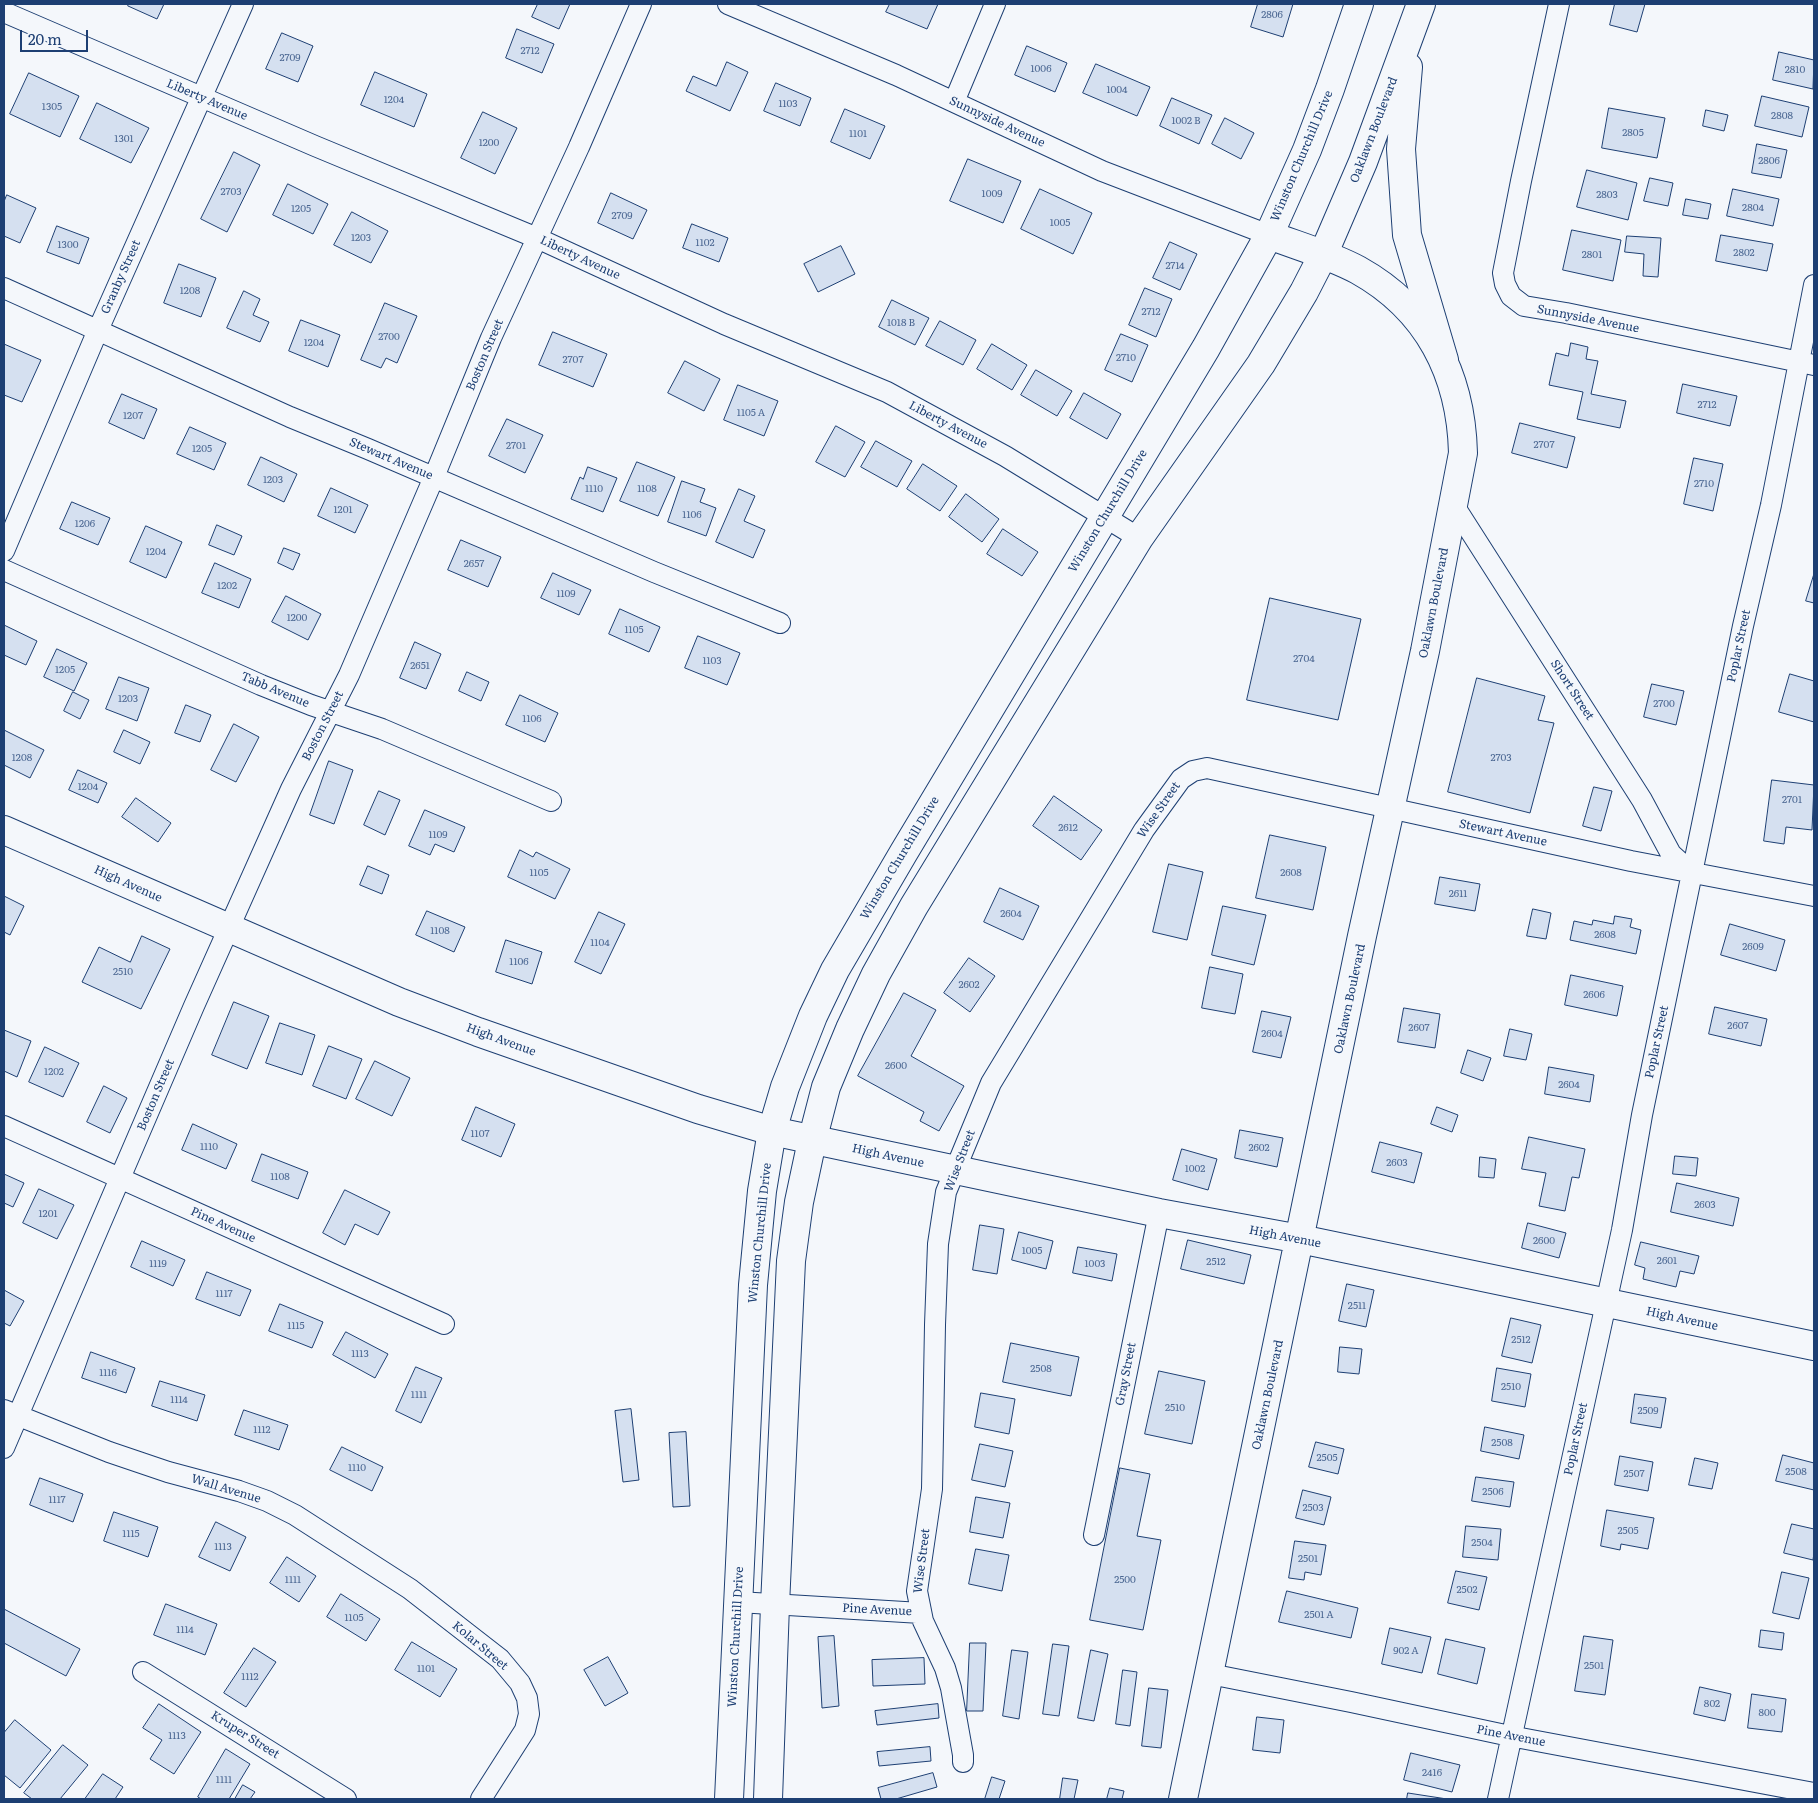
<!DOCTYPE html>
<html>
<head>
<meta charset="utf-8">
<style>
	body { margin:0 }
	#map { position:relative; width:1818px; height:1803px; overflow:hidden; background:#f4f7fb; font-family:Literata,serif }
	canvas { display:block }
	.frame { position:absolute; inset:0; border:5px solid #1d3f73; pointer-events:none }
	.scale { position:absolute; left:20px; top:30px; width:68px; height:22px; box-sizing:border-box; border:2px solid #1d3f73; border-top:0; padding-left:6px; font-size:15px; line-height:18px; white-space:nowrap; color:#1d3f73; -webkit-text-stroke:4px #f4f7fb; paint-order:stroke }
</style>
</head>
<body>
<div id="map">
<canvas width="1818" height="1803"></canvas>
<div class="frame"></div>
<div class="scale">20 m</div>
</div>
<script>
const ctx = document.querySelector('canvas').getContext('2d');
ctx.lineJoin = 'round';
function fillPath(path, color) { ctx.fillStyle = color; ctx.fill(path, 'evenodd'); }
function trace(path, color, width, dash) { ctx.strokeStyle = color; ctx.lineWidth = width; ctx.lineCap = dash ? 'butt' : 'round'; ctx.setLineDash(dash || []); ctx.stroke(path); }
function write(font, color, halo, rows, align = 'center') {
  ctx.font = font + ' Literata,serif'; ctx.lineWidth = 4; ctx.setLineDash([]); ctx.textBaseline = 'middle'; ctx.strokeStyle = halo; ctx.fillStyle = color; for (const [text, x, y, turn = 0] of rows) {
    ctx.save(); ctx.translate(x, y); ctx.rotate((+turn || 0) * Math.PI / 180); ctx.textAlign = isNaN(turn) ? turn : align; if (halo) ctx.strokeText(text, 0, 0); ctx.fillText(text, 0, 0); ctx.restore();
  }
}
const building = new Path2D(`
	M129,4h35l-7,15 -29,-13z
	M538,4h32l-11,25 -27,-12z
	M890,4h48l-11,25 -41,-17z
	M1258,4h35l-10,33 -32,-10z
	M1615,4h30l-8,28 -27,-7z
	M517,29l37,15 -12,29 -36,-15z
	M282,33l31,13 -15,36 -32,-13z
	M1027,46l40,17 -12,29 -40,-17z
	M1779,52l35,8 -1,29 -40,-9z
	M727,62l21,10 -18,39 -44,-20 7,-15 23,10z
	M1096,64l54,23 -13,29 -54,-23z
	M375,72l52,22 -13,33 -53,-22z
	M29,73l50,23 -19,41 -50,-23z
	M776,83l35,15 -11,28 -36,-15z
	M1762,96l47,11 -7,30 -47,-11z
	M1172,98l40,17 -13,29 -39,-18z
	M97,103l52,25 -18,35 -51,-24z
	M1609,108l56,10 -8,40 -55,-10z
	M845,109l40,17 -15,33 -39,-17z
	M1706,110l22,5 -4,16 -21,-5z
	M483,112l34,16 -22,46 -34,-16z
	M1225,118l29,15 -13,26 -29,-15z
	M1757,144l30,6 -6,28 -29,-5z
	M234,152l26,13 -33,67 -26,-13z
	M968,159l53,22 -18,42 -53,-22z
	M1587,170l50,13 -9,37 -51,-13z
	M1650,178l23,5 -5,23 -24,-5z
	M288,184l40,20 -15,30 -40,-19z
	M1040,189l52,24 -19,41 -52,-25z
	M1733,189l46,10 -6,27 -46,-10z
	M611,193l36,17 -14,29 -35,-16z
	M7,195l29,13 -16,35 -16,-7v-34z
	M1686,199l25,5 -3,15 -25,-4z
	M352,212l36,19 -17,32 -37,-18z
	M692,224l36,14 -9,24 -36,-14z
	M57,226l32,12 -10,26 -32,-12z
	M1572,230l49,10 -8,41 -50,-11z
	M1721,235l52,9 -6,27 -51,-10z
	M1627,236l34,2 -3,39 -15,-1 1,-22 -19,-2z
	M1170,242l27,12 -17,36 -27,-12z
	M841,246l14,28 -37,18 -14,-28z
	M179,264l37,14 -15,39 -37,-14z
	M1145,288l27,11 -16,38 -27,-12z
	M244,291l16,8 -7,16 16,7 -9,20 -33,-14z
	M892,300l37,18 -14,27 -36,-18z
	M385,303l32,13 -20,47 -11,-5 -5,10 -20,-8z
	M301,320l39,15 -12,32 -39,-16z
	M940,321l36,19 -13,25 -37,-19z
	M553,332l54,22 -14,33 -54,-22z
	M1121,334l27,11 -16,37 -27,-12z
	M1571,343l17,4 -2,12 12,2 -7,33 35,7 -6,27 -43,-9 6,-27 -34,-7 7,-32 12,3z
	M4,344l37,16 -19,42 -18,-7z
	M992,344l35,21 -15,25 -35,-21z
	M685,361l35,18 -16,32 -36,-18z
	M1036,370l36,21 -15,25 -36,-21z
	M1683,384l54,12 -7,30 -53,-13z
	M738,385l40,16 -14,35 -40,-16z
	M1084,393l37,21 -14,25 -37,-21z
	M122,394l35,15 -13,30 -35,-16z
	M507,419l36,16 -18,38 -36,-17z
	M1520,423l55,14 -8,31 -55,-15z
	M836,426l29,16 -20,35 -29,-15z
	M190,427l36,16 -12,27 -37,-16z
	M876,441l36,20 -15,26 -36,-20z
	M261,457l36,17 -13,28 -36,-17z
	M1694,458l29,6 -10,47 -29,-7z
	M637,462l38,15 -17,39 -38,-15z
	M923,464l34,22 -17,25 -33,-22z
	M588,467l29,11 -14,34 -32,-13 9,-22 3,2z
	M682,481l23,8 -5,13 16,6 -10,28 -38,-14z
	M331,488l37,17 -13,28 -37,-17z
	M739,489l16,7 -11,25 21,9 -12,28 -37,-16z
	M966,494l33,25 -17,23 -33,-25z
	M72,502l38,16 -12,27 -38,-16z
	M217,525l25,11 -8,19 -25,-10z
	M146,526l36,16 -16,36 -36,-16z
	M1003,529l35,23 -16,24 -35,-22z
	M461,540l40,17 -13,30 -40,-17z
	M284,548l16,6 -7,16 -15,-7z
	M215,563l36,16 -12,29 -37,-15z
	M553,573l38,17 -12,25 -38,-17z
	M1814,574v29l-8,-2z
	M286,596l35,18 -13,26 -36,-18z
	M1270,598l91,21 -23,101 -91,-20z
	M620,609l40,18 -11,25 -40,-18z
	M4,625l33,16 -11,24 -22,-10z
	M698,636l42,17 -13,32 -42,-17z
	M415,642l26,12 -15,35 -26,-11z
	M57,649l30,14 -13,28 -30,-14z
	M467,672l22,10 -8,19 -22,-10z
	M1790,674l24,7v41l-35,-10z
	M119,677l30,11 -12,33 -31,-12z
	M1477,678l68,18 -7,24 16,3 -24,90 -82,-21z
	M1652,684l32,7 -8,34 -32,-8z
	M73,692l16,8 -9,19 -16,-8z
	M520,695l38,18 -13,29 -39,-17z
	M186,705l25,10 -11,27 -25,-9z
	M234,724l25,13 -23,45 -25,-12z
	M4,730l40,20 -14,28 -26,-13z
	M124,730l26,12 -10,22 -26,-12z
	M329,761l24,9 -19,54 -24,-9z
	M78,770l29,13 -9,20 -29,-13z
	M1772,780l42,5 -2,45 -26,-3 -2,17 -20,-3z
	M1594,787l18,4 -11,40 -18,-5z
	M379,791l21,9 -15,35 -21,-10z
	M1054,796l48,34 -21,30 -48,-34z
	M136,798l35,25 -13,19 -36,-25z
	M425,810l40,17 -11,25 -19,-8 -5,11 -21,-9z
	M1270,835l56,12 -13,63 -57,-12z
	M520,850l13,7 3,-5 34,17 -15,30 -47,-22z
	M1169,864l34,8 -16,68 -34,-8z
	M368,866l21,9 -7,19 -22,-9z
	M1440,877l40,7 -5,27 -40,-7z
	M1000,888l39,18 -16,34 -39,-18z
	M4,896l20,10 -14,29 -6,-3z
	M1223,906l43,9 -12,50 -42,-10z
	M1533,909l18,4 -5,26 -19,-3z
	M427,911l38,16 -11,25 -38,-17z
	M599,912l26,12 -24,50 -26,-12z
	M1615,916l17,3 -2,8 11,3 -5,24 -66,-14 4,-19 18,4 1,-5 20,4z
	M1730,924l55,16 -9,31 -55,-16z
	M142,936l28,13 -29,60 -59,-27 17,-35 31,15z
	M506,940l36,12 -10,32 -36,-12z
	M969,958l26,18 -25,36 -26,-19z
	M1210,967l33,7 -8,40 -33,-6z
	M1571,975l52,11 -6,30 -52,-11z
	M904,993l32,17 -25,46 53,30 -25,45 -19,-10 4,-9 -66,-36z
	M234,1002l35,14 -22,53 -35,-14z
	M1715,1007l52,12 -6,27 -52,-12z
	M1404,1008l36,6 -5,34 -37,-6z
	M1262,1011l29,6 -10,41 -28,-6z
	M280,1023l35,12 -13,40 -36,-12z
	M1510,1029l22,5 -6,26 -22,-4z
	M4,1030l27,11 -14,36 -13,-6z
	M329,1046l33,13 -16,40 -33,-13z
	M45,1047l34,16 -16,34 -34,-15z
	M1468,1050l23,8 -8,23 -22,-8z
	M375,1061l35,17 -18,38 -36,-17z
	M1549,1067l45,8 -4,27 -45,-8z
	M104,1086l23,12 -17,35 -23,-11z
	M476,1107l39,17 -14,33 -39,-17z
	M1437,1107l21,8 -6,17 -21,-8z
	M193,1124l44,20 -11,25 -44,-19z
	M1240,1130l43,8 -6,29 -42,-9z
	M1529,1137l56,12 -6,29 -7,-1 -7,34 -26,-5 7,-33 -24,-4z
	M1380,1142l42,11 -8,30 -42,-11z
	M1182,1149l35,10 -9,31 -35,-10z
	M262,1154l46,18 -10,27 -46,-18z
	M1675,1156l23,2 -2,18 -23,-2z
	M1480,1157l16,2 -2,19 -15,-1z
	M4,1174l20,9 -11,24 -9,-4z
	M1677,1183l62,15 -6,28 -62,-14z
	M39,1189l35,16 -17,34 -34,-16z
	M345,1190l45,22 -12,23 -23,-11 -10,21 -22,-12z
	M1528,1223l38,10 -7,25 -37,-10z
	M980,1225l24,4 -7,45 -24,-4z
	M1019,1232l34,9 -7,28 -34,-9z
	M1188,1240l63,15 -7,29 -63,-15z
	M142,1241l43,19 -12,26 -42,-19z
	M1641,1242l58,14 -5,18 -14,-3 -4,16 -33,-8 2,-11 -10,-3z
	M1078,1247l39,7 -5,27 -39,-8z
	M207,1272l44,18 -11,26 -44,-17z
	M1347,1284l27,6 -8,37 -27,-6z
	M4,1290l20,11 -14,25 -6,-3z
	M280,1304l43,18 -11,26 -43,-17z
	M1511,1318l30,7 -9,38 -30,-7z
	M346,1332l42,22 -13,24 -42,-23z
	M1011,1343l68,14 -8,39 -68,-14z
	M1340,1347l22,2 -3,25 -21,-2z
	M91,1352l44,16 -9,25 -44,-15z
	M416,1367l26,11 -21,45 -25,-12z
	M1497,1368l34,6 -6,33 -33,-6z
	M1159,1371l46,10 -13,63 -47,-10z
	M160,1381l45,14 -8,26 -45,-15z
	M981,1393l34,6 -6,35 -34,-7z
	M1635,1394l31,4 -5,30 -30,-5z
	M631,1409l8,71 -16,2 -8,-71z
	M244,1410l44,15 -9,25 -44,-15z
	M1485,1427l39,8 -5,24 -38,-8z
	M686,1432l4,74 -17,1 -4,-74z
	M1316,1442l28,7 -6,25 -29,-7z
	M980,1444l33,7 -8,36 -33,-7z
	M342,1447l41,20 -11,24 -42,-21z
	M1783,1455l31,8v27l-38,-9z
	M1620,1456l33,6 -5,29 -33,-6z
	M1695,1458l23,5 -6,26 -23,-4z
	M1120,1468l30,6 -13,62 24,4 -18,90 -53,-10z
	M1476,1477l38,5 -4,25 -38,-6z
	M40,1478l43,16 -10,28 -43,-17z
	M1303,1490l28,7 -7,28 -28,-7z
	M976,1497l34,6 -7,35 -33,-6z
	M1607,1510l47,8 -6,31 -27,-5 -1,6 -19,-4z
	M114,1512l44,15 -10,30 -44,-16z
	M216,1522l30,15 -16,34 -31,-14z
	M1792,1524l22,5v24l-1,7 -29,-7z
	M1466,1526l35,3 -3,31 -35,-3z
	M1295,1541l31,4 -5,30 -16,-3 -1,8 -15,-2z
	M976,1549l33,6 -7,36 -33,-7z
	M287,1557l29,19 -17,26 -29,-19z
	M1456,1571l31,6 -8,33 -31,-7z
	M1782,1572l27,6 -10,41 -26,-6z
	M1287,1591l71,17 -7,30 -72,-16z
	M341,1594l39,25 -14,22 -39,-24z
	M166,1604l51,20 -12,31 -51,-20z
	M4,1609l76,40 -14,27 -62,-33z
	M1390,1628l41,9 -9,36 -40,-9z
	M1761,1630l23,3 -2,17 -23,-3z
	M834,1636l5,70 -17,2 -4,-71z
	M1584,1636l29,4 -8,55 -30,-4z
	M1446,1639l39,9 -8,36 -39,-10z
	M412,1642l45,27 -17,28 -45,-27z
	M970,1643h16l-3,68h-16z
	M1053,1644l16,2 -10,70 -16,-2z
	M254,1648l22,14 -30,45 -22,-14z
	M1012,1650l16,2 -9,67 -16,-3z
	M1091,1650l17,4 -14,67 -16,-3z
	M608,1657l20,36 -23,13 -21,-36z
	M924,1658l1,26 -52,2 -1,-26z
	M1123,1670l14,2 -7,54 -14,-2z
	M1700,1687l31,7 -6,27 -31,-7z
	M1149,1688l19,2 -7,58 -19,-2z
	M1752,1694l34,5 -4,33 -34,-4z
	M159,1704l42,28 -27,42 -24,-15 12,-19 -19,-12z
	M938,1704l1,14 -62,7 -2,-14z
	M1257,1717l27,3 -4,33 -27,-3z
	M15,1720l36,30 -31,38 -16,-13v-42z
	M63,1745l25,20 -28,34h-28l-8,-6z
	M930,1747l1,14 -52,5 -2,-14z
	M226,1749l24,15 -21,35h-28l-3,-2z
	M1411,1753l49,12 -8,27 -48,-12z
	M933,1773l4,14 -41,12h-15l-3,-11z
	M103,1774l20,13 -8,12h-30z
	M992,1777l13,4 -6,18h-14z
	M1063,1778l15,2 -4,19h-14z
	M243,1785l12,7 -5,7h-15z
	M1110,1788l14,3 -2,8h-15z
	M1408,1793l39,6h-40z`);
fillPath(building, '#d5e0f0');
trace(building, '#1d3f73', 1);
const street = new Path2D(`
	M728,4l168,71 206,96 167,64
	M1559,4l-38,177 -18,92 2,11 6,12 13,10 42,7 248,52
	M4,12l311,134 222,92 187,86 163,68 118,64 134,82
	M954,102l41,-98
	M4,288l286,129 78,32 286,123 126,51
	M1453,504l189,296 29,54 21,19
	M4,551l94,-221 145,-326
	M4,570l257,115 50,20 71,24 169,72
	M4,1126l440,198
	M4,1410l105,42 59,20 71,19 28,10 28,14 115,74 90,70 20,24 7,15 2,16 -4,16 -44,69
	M4,1448l190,-442 97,-217 58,-114 85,-198 57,-139 88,-191 62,-143
	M1094,1535l65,-322
	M738,1602l183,11
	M143,1672l203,127
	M1210,1674l141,28 159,34 304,57
	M963,1762v-7l-12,-67 -6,-20 -22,-47 -6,-30 15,-102 3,-164 3,-81 8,-52 45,-109 153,-253 37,-51 12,-8 14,-3 424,93 183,35
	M1498,1799l124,-569 20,-115 101,-489 28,-121 43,-220`);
const secondary = new Path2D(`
	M4,830l395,172 79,30 220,77 74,22 387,82 141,26 514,107
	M1183,1799l179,-863 63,-285 38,-198c-2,-79 -35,-144 -105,-183 -28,-15 -60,-24 -89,-35`);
const highway = new Path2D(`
	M1408,67l-7,82 6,86 37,125
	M729,1799l24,-514 9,-94 10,-60 13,-44 28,-71 22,-46 69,-118 302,-504 63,-113 38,-85 23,-61 29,-85
	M768,1799l7,-194 16,-344 8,-59 13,-61 14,-54 24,-58 26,-55 38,-68 225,-368 122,-174 43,-72 19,-37 40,-93 58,-158`);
trace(street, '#1d3f73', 22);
trace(secondary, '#1d3f73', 30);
trace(highway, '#1d3f73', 30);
trace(street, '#f4f7fb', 20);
trace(secondary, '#f4f7fb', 28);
trace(highway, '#f4f7fb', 28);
write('10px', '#4b6792', null, [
	["2806",1272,15],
	["2712",530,51],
	["2709",290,58],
	["1006",1041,69],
	["2810",1795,70],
	["1004",1117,90],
	["1204",394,100],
	["1103",788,104],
	["1305",52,107],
	["2808",1782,116],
	["1002 B",1186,121],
	["2805",1633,133],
	["1101",858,134],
	["1301",124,139],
	["1200",489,143],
	["2806",1769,161],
	["2703",231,192],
	["1009",992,194],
	["2803",1607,195],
	["2804",1753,208],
	["1205",301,209],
	["2709",622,216],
	["1005",1060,223],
	["1203",361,238],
	["1102",705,243],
	["1300",68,245],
	["2802",1744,253],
	["2801",1592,255],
	["2714",1175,266],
	["1208",190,291],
	["2712",1151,312],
	["1018 B",901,323],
	["2700",389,337],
	["1204",314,343],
	["2710",1126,358],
	["2707",573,360],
	["2712",1707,405],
	["1105 A",751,413],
	["1207",133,416],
	["2707",1544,445],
	["2701",516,446],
	["1205",202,449],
	["1203",273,480],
	["2710",1704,484],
	["1110",594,489],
	["1108",647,489],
	["1201",343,510],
	["1106",692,515],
	["1206",85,524],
	["1204",156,552],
	["2657",474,564],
	["1202",227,586],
	["1109",566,594],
	["1200",297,618],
	["1105",634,630],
	["2704",1304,659],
	["1103",712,661],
	["2651",420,666],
	["1205",65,670],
	["1203",128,699],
	["2700",1664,704],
	["1106",532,719],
	["1208",22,758],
	["2703",1501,758],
	["1204",88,787],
	["2701",1792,800],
	["2612",1068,828],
	["1109",438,835],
	["1105",539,873],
	["2608",1291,873],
	["2611",1458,894],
	["2604",1011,914],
	["1108",440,931],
	["2608",1605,935],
	["1104",600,943],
	["2609",1753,947],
	["1106",519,962],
	["2510",123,972],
	["2602",969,985],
	["2606",1594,995],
	["2607",1738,1026],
	["2607",1419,1028],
	["2604",1272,1034],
	["2600",896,1066],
	["1202",54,1072],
	["2604",1569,1085],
	["1107",480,1134],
	["1110",209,1147],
	["2602",1259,1148],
	["2603",1397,1163],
	["1002",1195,1169],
	["1108",280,1177],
	["2603",1705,1205],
	["1201",48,1214],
	["2600",1544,1241],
	["1005",1032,1251],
	["2601",1667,1261],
	["2512",1216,1262],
	["1119",158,1264],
	["1003",1095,1264],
	["1117",224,1294],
	["2511",1357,1306],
	["1115",296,1326],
	["2512",1521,1340],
	["1113",360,1354],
	["2508",1041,1369],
	["1116",108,1373],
	["2510",1511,1387],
	["1111",419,1395],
	["1114",179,1400],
	["2510",1175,1408],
	["2509",1648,1411],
	["1112",262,1430],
	["2508",1502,1443],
	["2505",1327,1458],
	["1110",357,1468],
	["2508",1796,1472],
	["2507",1634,1474],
	["2506",1493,1492],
	["1117",57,1500],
	["2503",1313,1508],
	["2505",1628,1531],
	["1115",131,1534],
	["2504",1482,1543],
	["1113",223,1547],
	["2501",1308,1559],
	["1111",293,1580],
	["2500",1125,1580],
	["2502",1467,1590],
	["2501 A",1319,1615],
	["1105",354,1618],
	["1114",185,1630],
	["902 A",1406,1651],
	["2501",1594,1666],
	["1101",426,1669],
	["1112",250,1677],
	["802",1712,1704],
	["800",1767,1713],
	["1113",177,1736],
	["2416",1432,1773],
	["1111",224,1780]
]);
write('12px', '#1d3f73', '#f4f7fb', [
	["Liberty Avenue",207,100,23],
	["Sunnyside Avenue",997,122,25],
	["Oaklawn Boulevard",1374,130,-69],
	["Winston Churchill Drive",1302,156,-67],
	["Liberty Avenue",580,258,25],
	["Granby Street",121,277,-66],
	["Sunnyside Avenue",1588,319,11],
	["Boston Street",485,355,-67],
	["Liberty Avenue",948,425,28],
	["Stewart Avenue",391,459,23],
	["Winston Churchill Drive",1108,511,-59],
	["Oaklawn Boulevard",1434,603,-79],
	["Poplar Street",1739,646,-78],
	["Tabb Avenue",275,690,23],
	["Short Street",1572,690,57],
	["Boston Street",323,726,-63],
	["Wise Street",1159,810,-55],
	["Stewart Avenue",1503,833,12],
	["Winston Churchill Drive",900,858,-59],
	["High Avenue",128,884,24],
	["Oaklawn Boulevard",1350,999,-78],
	["High Avenue",501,1040,20],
	["Poplar Street",1657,1042,-78],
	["Boston Street",156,1095,-67],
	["High Avenue",888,1156,12],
	["Wise Street",960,1161,-69],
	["Pine Avenue",223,1225,24],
	["Winston Churchill Drive",760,1233,-84],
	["High Avenue",1285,1237,11],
	["High Avenue",1682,1319,12],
	["Gray Street",1126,1374,-79],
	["Oaklawn Boulevard",1268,1395,-78],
	["Poplar Street",1576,1439,-78],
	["Wall Avenue",226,1489,17],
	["Wise Street",922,1561,-83],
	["Pine Avenue",877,1610,3],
	["Winston Churchill Drive",736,1637,-87],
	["Kolar Street",480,1646,40],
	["Kruper Street",245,1735,32],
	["Pine Avenue",1511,1736,11]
]);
</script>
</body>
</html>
